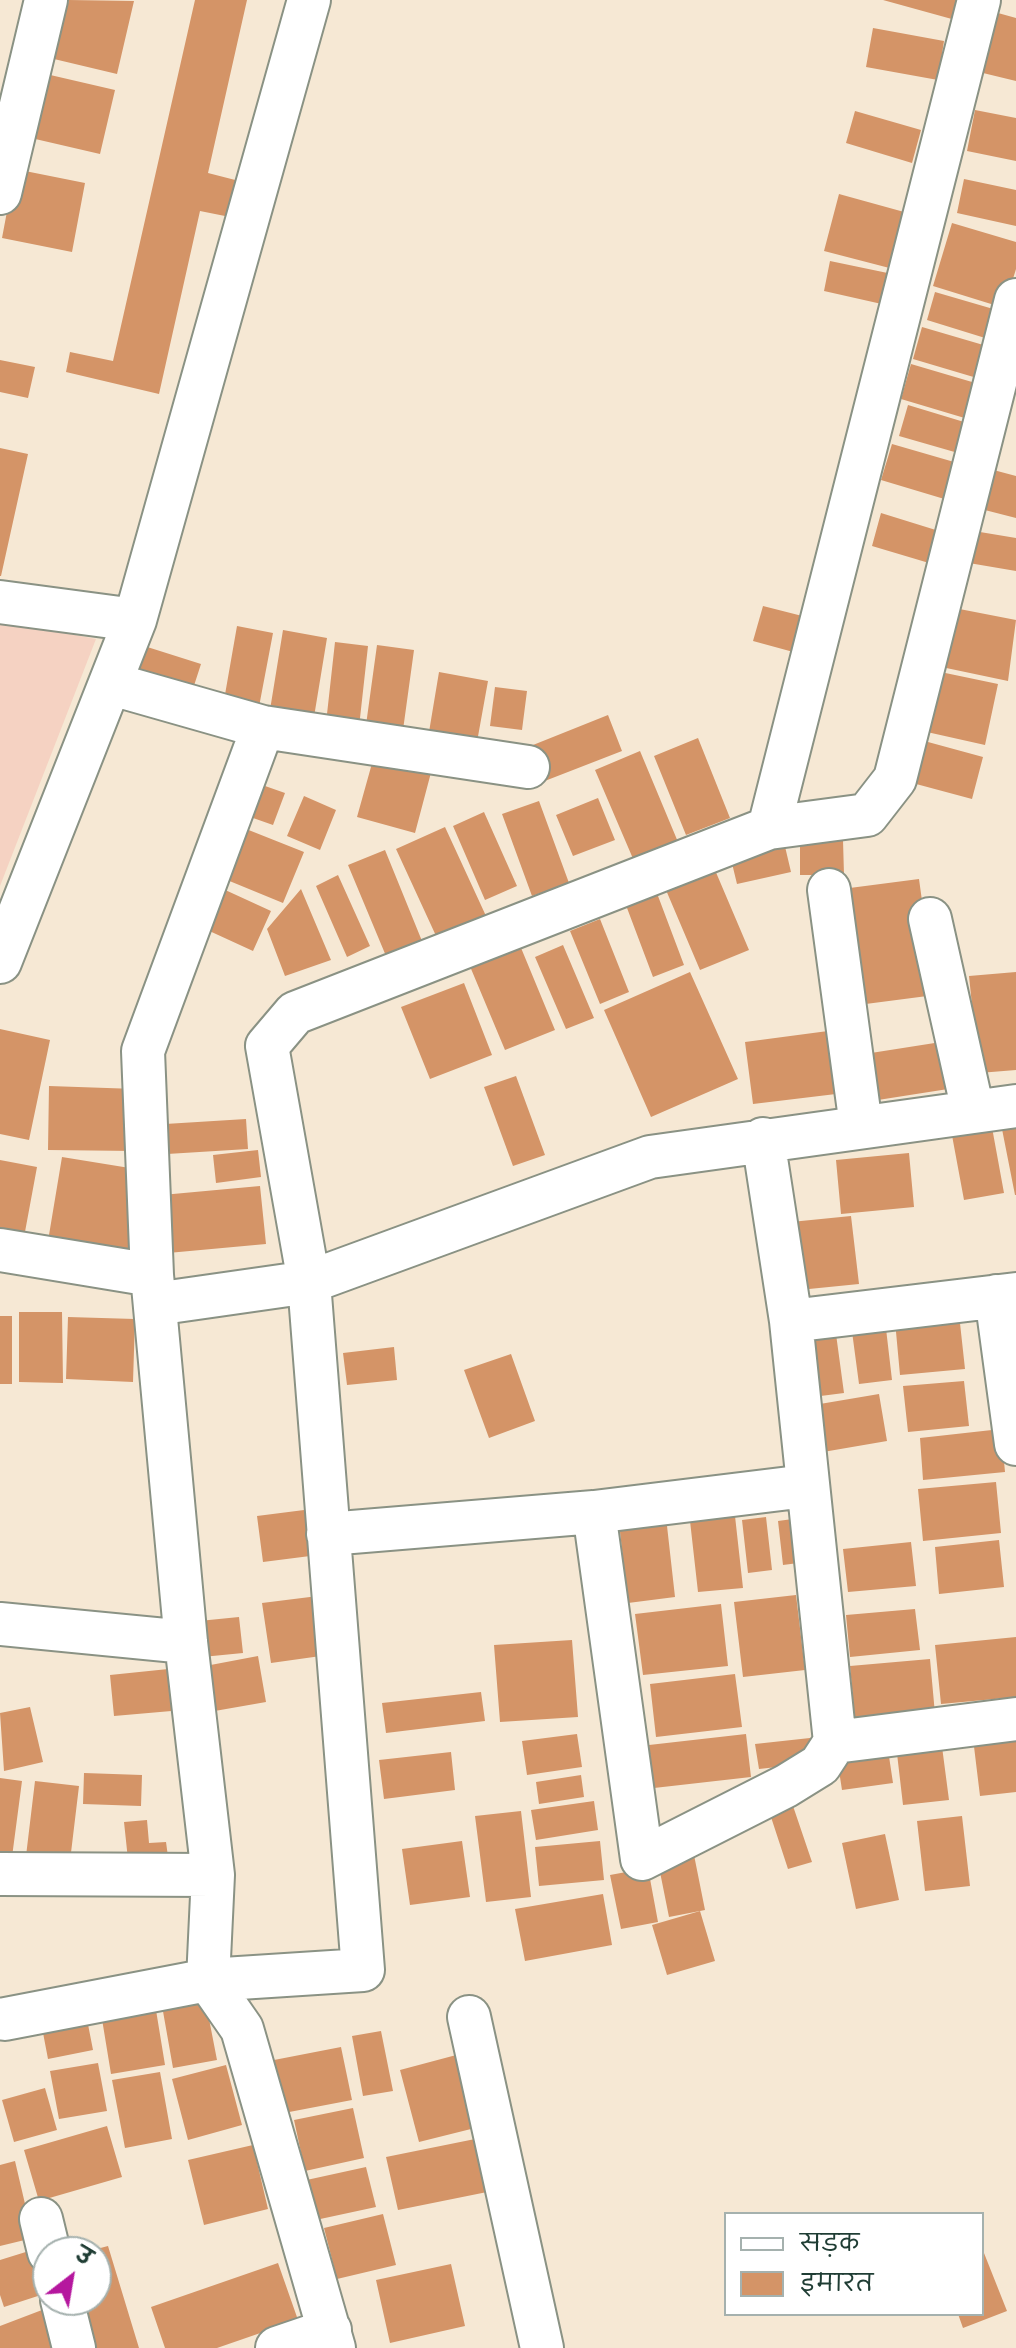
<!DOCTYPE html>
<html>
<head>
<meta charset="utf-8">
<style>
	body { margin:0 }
	#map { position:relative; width:1016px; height:2348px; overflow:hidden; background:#f6e8d4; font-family:"Balsamiq Sans","Playpen Sans Deva",sans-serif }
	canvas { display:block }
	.legend { position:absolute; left:724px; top:2212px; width:260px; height:104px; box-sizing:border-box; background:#fff; border:2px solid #a5b1ae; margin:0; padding:10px 14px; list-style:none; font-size:24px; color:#1f3d34 }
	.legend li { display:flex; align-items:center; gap:16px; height:40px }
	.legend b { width:40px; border:2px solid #a5b1ae }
	.north { position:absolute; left:32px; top:2236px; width:80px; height:80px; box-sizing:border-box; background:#fff; border:2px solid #a5b1ae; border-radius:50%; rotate:31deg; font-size:22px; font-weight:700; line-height:32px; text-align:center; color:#1f3d34 }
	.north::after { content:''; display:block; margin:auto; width:28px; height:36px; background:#b5179e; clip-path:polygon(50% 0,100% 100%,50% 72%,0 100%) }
</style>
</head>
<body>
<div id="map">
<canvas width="1016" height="2348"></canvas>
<ul class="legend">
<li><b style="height:10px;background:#fff"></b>सड़क</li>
<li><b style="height:22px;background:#d49467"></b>इमारत</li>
</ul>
<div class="north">उ</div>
</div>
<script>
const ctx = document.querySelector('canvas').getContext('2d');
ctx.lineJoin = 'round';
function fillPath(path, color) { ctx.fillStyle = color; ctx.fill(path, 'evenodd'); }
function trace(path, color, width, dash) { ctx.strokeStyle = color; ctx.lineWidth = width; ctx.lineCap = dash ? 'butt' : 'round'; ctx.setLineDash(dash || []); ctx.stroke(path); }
fillPath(new Path2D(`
	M0,620l96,19 -96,247z`), '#f5d2c2');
fillPath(new Path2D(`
	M69,0l65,1 -17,73 -63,-15z
	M195,0h52l-39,173 35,9 -8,36 -35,-7 -41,183 -93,-22 4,-20 43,9z
	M883,0h82l-6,21z
	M998,13l18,5v63l-33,-8z
	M873,28l71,13 -6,39 -72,-13z
	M46,74l69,16 -15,64 -69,-16z
	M975,110l41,8v43l-49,-10z
	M855,111l66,19 -9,33 -66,-20z
	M15,169l70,14 -13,69 -70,-14z
	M964,179l52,11v36l-59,-13z
	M839,194l76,21 -14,56 -77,-20z
	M952,223l64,19v27l-12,39 -71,-22z
	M830,261l72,15 -7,31 -71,-16z
	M935,292l72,21 -9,29 -71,-22z
	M922,327l75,22 -10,32 -74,-22z
	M0,360l35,7 -7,31 -28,-6z
	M911,364l78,23 -11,35 -77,-23z
	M908,405l66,20 -9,30 -66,-19z
	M892,444l69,20 -10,37 -70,-21z
	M0,448l28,6 -27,122h-1z
	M986,468l30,8v42l-39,-10z
	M881,513l58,18 -10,32 -57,-17z
	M968,530l48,8v33l-53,-9z
	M763,606l55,14 -10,36 -55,-15z
	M944,606l72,14 -8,61 -76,-16z
	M237,626l36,7 -15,79 -35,-6z
	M283,630l44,8 -14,85 -44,-7z
	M335,642l33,4 -9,81 -33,-4z
	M141,645l60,19 -12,37 -60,-20z
	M377,645l37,5 -11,80 -37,-5z
	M931,670l67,14 -13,61 -67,-15z
	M439,672l49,9 -13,72 -48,-9z
	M495,687l32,4 -5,39 -32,-4z
	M608,715l14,36 -85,33 -14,-35z
	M698,738l32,80 -44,17 -32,-79z
	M917,739l66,18 -11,42 -67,-18z
	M376,749l57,16 -18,68 -58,-16z
	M640,751l38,91 -44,19 -39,-91z
	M248,780l37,13 -12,32 -37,-13z
	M304,796l32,14 -16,40 -33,-14z
	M598,798l17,42 -42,16 -17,-41z
	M539,801l30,82 -37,13 -30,-82z
	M484,812l33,74 -32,14 -32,-74z
	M231,823l73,29 -21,51 -73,-30z
	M445,827l41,89 -49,22 -41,-89z
	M783,838l8,34 -54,12 -8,-33z
	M843,840l1,35h-44v-34z
	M385,850l37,91 -36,15 -38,-91z
	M712,863l37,87 -49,20 -37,-87z
	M338,875l32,71 -23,11 -31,-71z
	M919,879l16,116 -77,10 -16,-116z
	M210,883l61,28 -18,40 -61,-28z
	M655,888l29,77 -31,12 -29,-77z
	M301,889l30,71 -46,16 -18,-47z
	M600,919l29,73 -29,12 -30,-73z
	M519,943l36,87 -50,20 -36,-86z
	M563,945l31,73 -28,11 -31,-72z
	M690,972l48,107 -87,38 -47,-107z
	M1016,972v98l-37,3 -10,-97z
	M464,983l28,72 -62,24 -29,-72z
	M0,1029l50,11 -21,100 -29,-6z
	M828,1031l8,63 -83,10 -8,-62z
	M941,1042l7,47 -70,11 -7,-47z
	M516,1076l29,79 -32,11 -29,-79z
	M49,1086l87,3 -1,62 -87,-1z
	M246,1119l2,30 -97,6 -2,-30z
	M991,1122l13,71 -40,7 -13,-70z
	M1016,1122v73h-1l-14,-71z
	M258,1150l3,27 -45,6 -3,-28z
	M909,1153l5,54 -73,7 -5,-54z
	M62,1157l80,13 -15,96 -81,-13z
	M0,1160l37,7 -15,81 -22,-4z
	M260,1186l6,58 -98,9 -6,-58z
	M851,1216l8,68 -60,6 -8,-68z
	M19,1312h43l1,71 -44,-1z
	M959,1314l6,55 -65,6 -5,-54z
	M0,1316h12v68h-12z
	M68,1317l67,2 -2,63 -67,-3z
	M885,1320l7,60 -33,4 -8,-60z
	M836,1334l8,59 -39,5 -7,-59z
	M394,1347l3,33 -50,5 -4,-32z
	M511,1354l24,67 -46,17 -25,-68z
	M964,1381l5,45 -61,6 -5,-46z
	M879,1394l8,47 -64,11 -9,-47z
	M1001,1429l4,43 -82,8 -3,-42z
	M996,1482l5,51 -78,8 -5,-52z
	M734,1507l9,81 -45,4 -9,-80z
	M312,1509l6,46 -55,7 -6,-46z
	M666,1517l9,80 -47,6 -9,-80z
	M766,1517l6,53 -24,3 -6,-53z
	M800,1518l6,44 -23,3 -5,-44z
	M999,1540l5,47 -65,7 -4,-47z
	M911,1542l5,44 -68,6 -5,-43z
	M326,1595l9,59 -64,9 -9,-60z
	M796,1595l9,75 -62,7 -9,-75z
	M721,1604l7,62 -85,9 -8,-61z
	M915,1609l5,41 -70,7 -4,-42z
	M239,1617l4,36 -51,5 -3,-36z
	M1016,1637v60l-75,7 -6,-59z
	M572,1640l6,77 -78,5 -6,-77z
	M258,1656l8,46 -57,10 -9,-45z
	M930,1659l6,66 -80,7 -6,-66z
	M178,1668l5,42 -69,6 -4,-41z
	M735,1674l7,53 -86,10 -6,-53z
	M481,1692l4,29 -99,12 -4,-30z
	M30,1707l13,55 -39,9 -4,-58z
	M1016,1725v67l-36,4 -8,-66z
	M577,1734l5,33 -55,8 -5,-34z
	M746,1734l5,43 -97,11 -5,-43z
	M810,1738l3,25 -54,6 -4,-25z
	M941,1739l8,61 -46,5 -7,-60z
	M887,1743l6,40 -51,7 -6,-39z
	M451,1752l4,38 -71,9 -5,-39z
	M84,1773l58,2 -1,31 -58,-2z
	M581,1775l3,22 -45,7 -3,-22z
	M0,1778l22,3 -10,76 -12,-2z
	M35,1781l44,5 -9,75 -44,-5z
	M594,1801l4,29 -62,10 -5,-30z
	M793,1806l19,56 -24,7 -18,-55z
	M521,1811l10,86 -45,5 -11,-86z
	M962,1816l8,70 -45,5 -8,-70z
	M147,1820l2,23 17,-1 3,22 -40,5 -5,-47z
	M885,1834l14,66 -43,9 -14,-66z
	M462,1841l8,56 -60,8 -8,-56z
	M600,1841l4,39 -65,6 -4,-39z
	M694,1855l11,55 -36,7 -11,-55z
	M648,1868l10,54 -37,7 -11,-54z
	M603,1894l9,51 -87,16 -10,-52z
	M700,1911l15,50 -48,14 -15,-50z
	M204,1993l13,67 -44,8 -12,-68z
	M155,2004l10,61 -54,9 -10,-61z
	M85,2009l8,41 -45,9 -8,-42z
	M381,2031l12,60 -30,5 -11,-60z
	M341,2047l11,53 -68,13 -10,-53z
	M460,2054l19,73 -60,15 -19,-72z
	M98,2063l9,48 -48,8 -9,-48z
	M226,2065l16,60 -54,15 -16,-61z
	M160,2072l12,67 -47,9 -13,-68z
	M45,2088l12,42 -43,12 -12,-42z
	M353,2108l11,50 -59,13 -11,-51z
	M107,2126l15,51 -83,24 -15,-51z
	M485,2137l12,53 -99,20 -12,-53z
	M253,2145l15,64 -64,16 -16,-65z
	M15,2161l18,77 -33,8v-81z
	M366,2167l10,40 -65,14 -9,-40z
	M383,2214l13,51 -59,14 -13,-51z
	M108,2246l31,102h-50l-15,-48h22v-48l-7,-1z
	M982,2248l25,63 -44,17 -5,-14h24z
	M29,2251l15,43 -40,13 -4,-12v-35z
	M278,2263l20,57 -81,28h-52l-14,-41z
	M451,2264l14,62 -75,17 -14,-63z
	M42,2310l16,38h-58v-22z`), '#d49467');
const street = new Path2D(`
	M0,193l46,-193
	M0,602l135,18
	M112,684l151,43 265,40
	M263,727l-120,324 9,224 34,367 27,233 -5,105 34,49 92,319
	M769,828l210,-828
	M829,890l32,236
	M930,919l43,192
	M0,962l135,-342 174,-620
	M763,1139l28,182 44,421 181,-23
	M0,1250l152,25
	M996,1296l20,148
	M155,1304l154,-22 341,-125 366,-51
	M791,1321l225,-27
	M594,1512l48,347 144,-73 34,-21 15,-23
	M328,1534l266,-22 212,-26
	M0,1624l186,18
	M0,1874l213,1
	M469,2017l73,331
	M5,2019l203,-39 155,-10 -54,-688 -42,-236 28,-33 474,-185 98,-13 28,-36 121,-479
	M41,2219l8,33
	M62,2300l12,48
	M277,2348l53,-18`);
trace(street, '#8a9284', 46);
trace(street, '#fff', 42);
</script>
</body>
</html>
